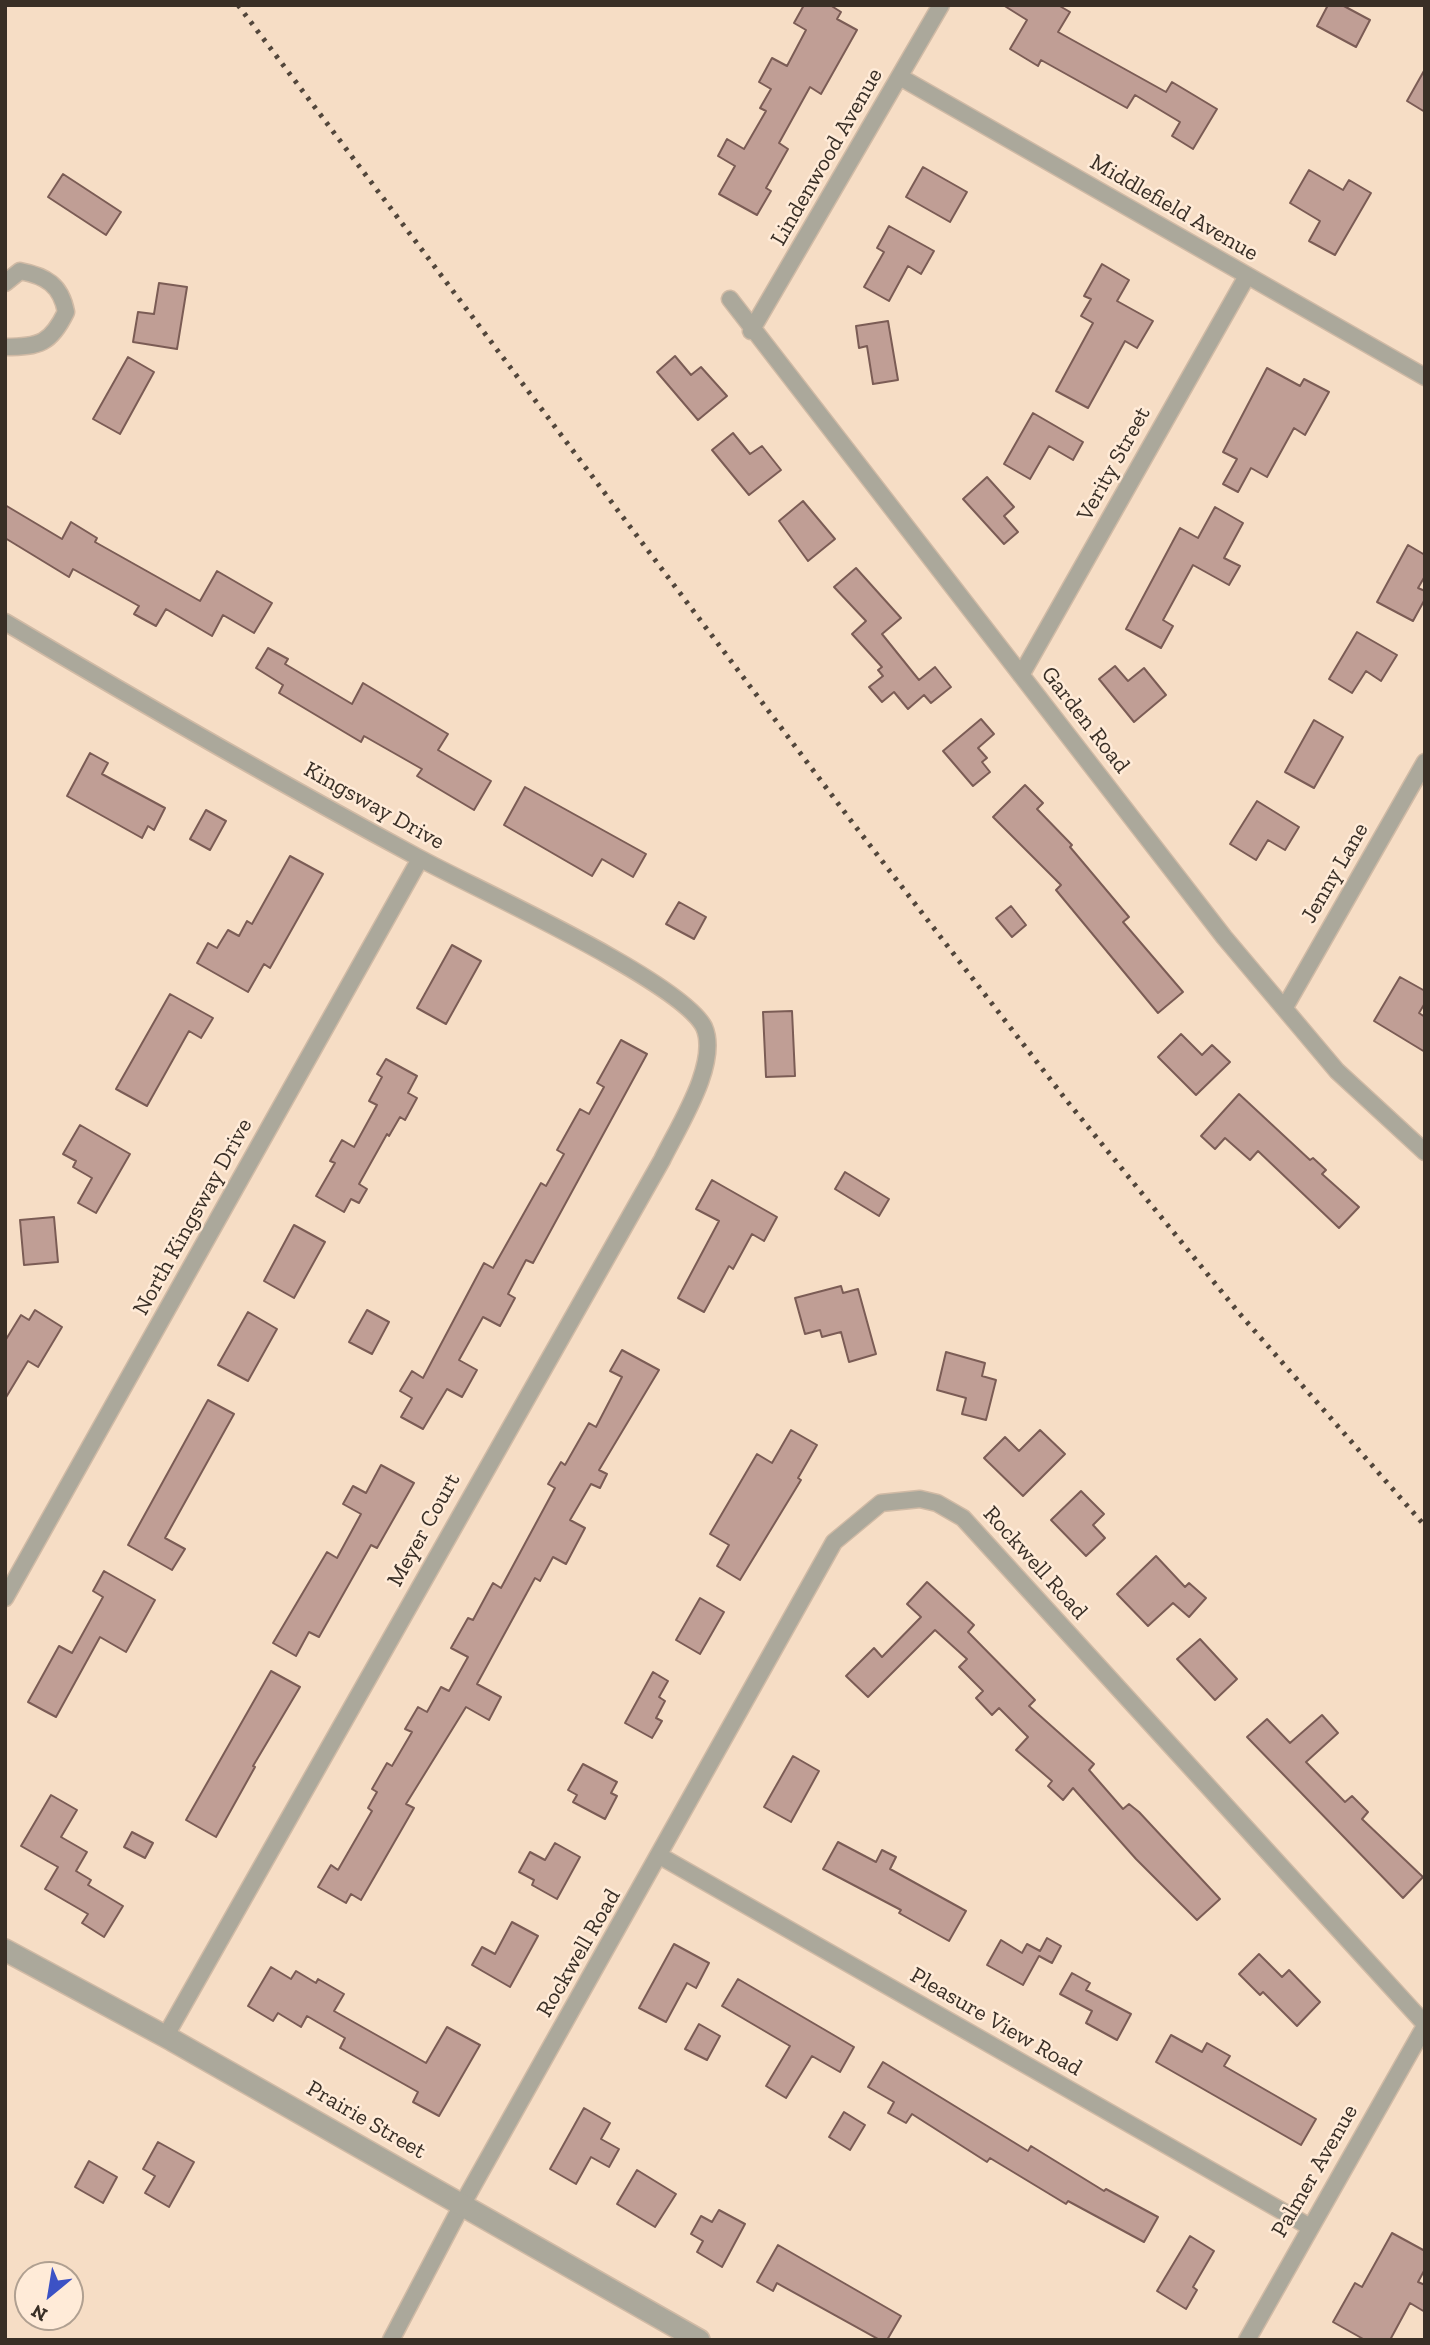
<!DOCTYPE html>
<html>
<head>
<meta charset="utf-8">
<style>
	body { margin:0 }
	#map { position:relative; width:1430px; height:2345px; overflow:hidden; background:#f6ddc5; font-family:"Zilla Slab",serif }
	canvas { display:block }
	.frame { position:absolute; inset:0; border:7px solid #392f26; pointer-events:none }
	.north { position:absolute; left:14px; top:2261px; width:70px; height:70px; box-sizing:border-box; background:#ffebd8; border:2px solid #b0a091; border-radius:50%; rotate:210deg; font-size:19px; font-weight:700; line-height:28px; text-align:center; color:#392f26 }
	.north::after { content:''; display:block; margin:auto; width:24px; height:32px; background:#3c52c5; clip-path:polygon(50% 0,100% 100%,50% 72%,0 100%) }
</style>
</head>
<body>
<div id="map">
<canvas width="1430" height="2345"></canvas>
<div class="frame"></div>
<div class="north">N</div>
</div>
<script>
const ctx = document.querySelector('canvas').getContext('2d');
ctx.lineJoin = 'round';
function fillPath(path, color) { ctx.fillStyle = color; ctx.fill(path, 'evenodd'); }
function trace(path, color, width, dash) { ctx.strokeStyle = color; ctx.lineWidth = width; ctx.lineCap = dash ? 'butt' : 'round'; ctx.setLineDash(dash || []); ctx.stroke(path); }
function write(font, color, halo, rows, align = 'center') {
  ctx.font = font + ' "Zilla Slab",serif'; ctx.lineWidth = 5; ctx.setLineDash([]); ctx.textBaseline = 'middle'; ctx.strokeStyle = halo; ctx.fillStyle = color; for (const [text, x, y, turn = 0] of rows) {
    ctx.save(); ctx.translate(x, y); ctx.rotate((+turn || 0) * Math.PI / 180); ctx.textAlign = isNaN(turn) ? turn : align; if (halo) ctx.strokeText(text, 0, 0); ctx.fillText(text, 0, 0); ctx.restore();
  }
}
const building = new Path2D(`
	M804,5h26l11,7 -4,7 20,11 -36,64 -11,-7 -31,56 9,6 -22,39 5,3 -14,24 -38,-21 16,-28 -17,-10 9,-17 17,10 22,-38 -6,-3 11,-19 -12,-7 13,-24 15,8 19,-36 -12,-7z
	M1003,5h55l12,7 -12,20 108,60 6,-10 45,27 -24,40 -21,-13 8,-14 -45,-27 -8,13 -86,-48 -3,6 -28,-17 17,-29z
	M1328,5h14l28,15 -14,27 -39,-21z
	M1425,69v43l-18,-11z
	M923,167l44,25 -17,30 -44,-25z
	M1309,170l34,20 6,-10 22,13 -36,62 -26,-14 11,-20 -30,-18z
	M63,174l58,38 -15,23 -58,-38z
	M889,226l45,25 -13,23 -13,-8 -19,35 -25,-14 20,-35 -7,-4z
	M1102,264l27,16 -12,21 36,20 -16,27 -12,-7 -37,67 -32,-17 37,-68 -12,-7 10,-17 -7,-3z
	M159,283l28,4 -10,62 -44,-7 5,-30 16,2z
	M888,321l10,59 -25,4 -6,-38 -8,2 -3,-22z
	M675,356l16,19 10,-8 26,29 -29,24 -41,-48z
	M128,357l26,15 -34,62 -27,-15z
	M1267,368l33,18 4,-7 25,13 -24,43 -11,-7 -27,49 -16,-9 -13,24 -15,-8 14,-25 -14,-7z
	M1033,413l50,29 -10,18 -24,-14 -19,33 -26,-15z
	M733,433l17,21 12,-8 19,24 -32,25 -37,-45z
	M987,477l27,30 -10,9 14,16 -14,12 -41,-45z
	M803,501l32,38 -27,22 -29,-40z
	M5,505l57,34 9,-17 26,16 -2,4 105,59 17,-30 55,32 -18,30 -31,-18 -11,21 -46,-27 -10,17 -22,-12 5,-8 -66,-37 -4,8 -64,-39z
	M1215,507l28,16 -19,35 16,8 -11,19 -36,-20 -30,55 10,6 -12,22 -35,-19 54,-101 18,10z
	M1408,545l17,10v21l-7,12 7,3v8l-12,22 -36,-19z
	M856,568l45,50 -19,16 37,46 16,-13 16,20 -20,16 -7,-8 -16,14 -14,-17 -12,10 -13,-15 14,-11 -5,-6 4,-3 -30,-33 14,-13 -32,-34z
	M1357,632l40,23 -16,26 -15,-10 -14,22 -23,-14z
	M268,648l20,11 -3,5 67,40 11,-21 85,51 -10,16 53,31 -17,29 -57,-34 5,-7 -58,-33 -3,6 -82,-49 4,-8 -27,-17z
	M1115,666l13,15 16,-13 22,27 -32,27 -35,-43z
	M981,719l13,15 -16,14 9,10 -5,4 8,10 -17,14 -30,-35z
	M1314,720l29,17 -29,51 -29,-16z
	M90,753l18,10 -6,11 63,34 -11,22 -6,-4 -6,12 -75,-42z
	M1025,785l18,18 -6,6 35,36 -2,2 59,70 -6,5 60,70 -25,21 -102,-123 5,-5 -68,-68z
	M525,787l121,67 -13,23 -31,-18 -10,17 -88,-51z
	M1257,801l42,26 -14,23 -17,-10 -12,20 -26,-16z
	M206,810l20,11 -16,29 -20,-11z
	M290,856l33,18 -53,94 -6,-4 -16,28 -51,-29 11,-20 9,5 11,-18 11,6 8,-15 5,3z
	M679,902l27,15 -12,22 -28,-15z
	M1011,906l15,19 -14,12 -16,-19z
	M452,945l29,16 -35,63 -29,-16z
	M1400,977l25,14v12l-6,10 6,4v35l-51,-31z
	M170,994l43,24 -12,20 -12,-7 -42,75 -31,-17z
	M792,1011l3,65 -29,1 -3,-65z
	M1181,1034l21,21 10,-10 18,17 -34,33 -38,-38z
	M621,1040l26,14 -114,209 -7,-3 -18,34 7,4 -15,28 -17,-9 -24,43 18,10 -15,27 -15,-8 -24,40 -22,-12 11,-19 -12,-7 12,-20 11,7 61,-115 9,5 48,-85 5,3 18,-32 -7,-4 23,-41 9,5 15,-27 -7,-4z
	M386,1059l31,17 -9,17 9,5 -12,22 -5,-3 -11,19 -2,-2 -28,50 8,5 -8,14 -8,-4 -7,13 -28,-16 19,-33 -5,-2 12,-21 12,7 23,-42 -8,-4 13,-24 -5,-3z
	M1239,1094l71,66 3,-2 13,12 -4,4 37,33 -20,21 -81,-77 -8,9 -25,-22 -10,11 -14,-13z
	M80,1125l50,29 -34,59 -18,-10 14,-25 -19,-11 3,-6 -13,-7z
	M845,1172l44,27 -10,17 -44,-27z
	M712,1180l65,37 -13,24 -12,-7 -19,35 -4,-3 -25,46 -26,-14 41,-77 -23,-12z
	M54,1217l4,45 -34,3 -4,-45z
	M294,1225l31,17 -31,56 -30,-17z
	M841,1286l2,7 15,-4 18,65 -27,8 -8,-30 -19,5 -2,-7 -15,4 -10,-36z
	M35,1310l27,17 -24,40 -10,-6 -23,38v-58l16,-26 8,5z
	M367,1310l22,12 -17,32 -23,-12z
	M248,1312l29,17 -29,52 -30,-16z
	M622,1350l37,20 -60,100 8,4 -7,14 -9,-4 -21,36 15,8 -19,36 -13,-7 -13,24 -5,-3 -58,106 24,13 -12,23 -23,-13 -60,97 8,4 -53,92 -10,-6 -5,9 -28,-16 13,-22 7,5 34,-59 -4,-3 9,-16 -5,-3 15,-26 5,3 20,-34 -7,-3 13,-22 9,5 14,-25 8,4 19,-34 -17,-9 17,-30 5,2 20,-37 8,5 54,-100 -7,-4 13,-22 4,3 24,-42 7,4 26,-50 -12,-6z
	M946,1352l39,11 -3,13 14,4 -10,40 -24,-6 4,-16 -29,-8z
	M208,1400l26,14 -69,124 20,11 -13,21 -44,-25z
	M791,1430l26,15 -19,33 3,2 -61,100 -23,-14 12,-21 -19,-11 47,-80 15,9z
	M1040,1430l25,24 -42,42 -39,-38 21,-21 14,14z
	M381,1465l33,18 -37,65 -6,-3 -52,92 -10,-5 -13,24 -23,-13 54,-91 10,6 24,-44 -18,-10 10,-18 13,7z
	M1081,1491l23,23 -11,11 12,13 -19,18 -35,-36z
	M1156,1556l29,31 4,-4 17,15 -17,19 -16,-14 -25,23 -31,-32z
	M104,1571l51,29 -29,52 -26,-15 -44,80 -28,-15 31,-56 13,7 31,-56 -10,-6z
	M927,1582l47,43 -6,7 67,68 -6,6 65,58 -5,6 34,39 6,-5 10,8 81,87 -23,21 -61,-61 -63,-71 -10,12 -15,-14 4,-5 -36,-31 12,-13 -29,-29 -7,7 -16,-17 7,-7 -24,-24 8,-8 -32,-29 -67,67 -22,-21 28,-28 8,9 39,-40 -14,-13z
	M700,1598l24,14 -24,42 -24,-14z
	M1200,1639l37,40 -22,21 -38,-41z
	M271,1671l29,16 -47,79 2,1 -39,70 -30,-17z
	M653,1672l15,9 -9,16 6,4 -9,17 6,3 -10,17 -27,-15z
	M1322,1715l16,18 -32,29 39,40 7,-6 16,16 -6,7 61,58 -20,21 -156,-161 20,-18 23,24z
	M793,1756l26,15 -28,51 -27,-15z
	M583,1764l34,18 -6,11 6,3 -12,23 -32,-17 4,-7 -9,-5z
	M51,1795l26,15 -16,27 26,15 -11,19 15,9 -3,5 35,21 -19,31 -22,-14 6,-9 -43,-25 13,-22 -37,-21z
	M132,1832l21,11 -8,15 -21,-11z
	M838,1842l38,20 6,-12 14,7 -6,12 76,42 -17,30 -50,-28 2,-3 -78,-41z
	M555,1843l25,14 -23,42 -25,-14 2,-5 -15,-8 11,-20 15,8z
	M512,1922l26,14 -28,51 -38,-22 10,-18 13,7z
	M1047,1938l14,8 -9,17 -13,-7 -16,29 -36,-20 14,-25 21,13 5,-9 13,7z
	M674,1944l35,19 -13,25 -9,-5 -21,39 -27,-14z
	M1259,1954l23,23 7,-7 31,32 -23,24 -34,-34 -3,3 -21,-21z
	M271,1967l20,12 5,-8 20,12 2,-4 26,15 -10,17 92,52 21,-36 33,18 -41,71 -26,-14 5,-10 -78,-44 5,-10 -38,-22 -6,11 -23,-14 -5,8 -25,-15z
	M1072,1973l18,10 -4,7 45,24 -14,26 -31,-17 6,-12 -32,-17z
	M738,1979l116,68 -14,25 -28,-16 -26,42 -20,-12 24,-40 -68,-40z
	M699,2024l21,12 -13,24 -22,-11z
	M1171,2035l31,17 5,-9 23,13 -6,10 92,53 -15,26 -145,-83z
	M883,2062l145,89 3,-5 73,45 2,-2 52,28 -14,25 -76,-41 -2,3 -76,-46 -3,4 -75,-48 -6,9 -18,-10 6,-11 -26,-15z
	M584,2108l26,15 -9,16 18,10 -10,18 -18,-10 -15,27 -26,-15z
	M844,2112l21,13 -15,25 -21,-13z
	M158,2142l36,20 -25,45 -24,-14 10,-17 -12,-7z
	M89,2161l28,16 -14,26 -28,-16z
	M637,2170l39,24 -21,33 -38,-23z
	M719,2210l26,14 -23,43 -25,-15 6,-11 -12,-7 10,-18 11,6z
	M1392,2233l33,18v18l-7,13 7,3v27l-15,-9 -20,37h-25l-32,-18 22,-39 7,4z
	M1190,2236l24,15 -21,36 4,3 -11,19 -29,-18z
	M778,2245l123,71 -14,24h-7l-103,-57 -4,8 -16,-9z`);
fillPath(building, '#c09e95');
trace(building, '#7b5c55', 2);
const minor = new Path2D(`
	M900,77l525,300
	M5,283l15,-12c26,5 41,14 46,41 -15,31 -26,35 -61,35
	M730,299l494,638 113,134 88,81
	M751,331l190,-326
	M5,622c136,81 275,161 414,236 55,30 262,123 285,169 16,36 -26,100 -42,133l-497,877
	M1021,675l226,-399
	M1285,1007l140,-245
	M5,1598l415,-739
	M660,1856l650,371
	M391,2340l71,-135 372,-663 47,-39 39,-4 17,4 26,15 462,506
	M1247,2340l178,-314`);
const tertiary = new Path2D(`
	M5,1950l167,90 527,300`);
trace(minor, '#d0baa5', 19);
trace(tertiary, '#d0baa5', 24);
trace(minor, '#aba89b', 16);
trace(tertiary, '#aba89b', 21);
trace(new Path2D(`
	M238,5l614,817 215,279 172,212 186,213`), '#52463b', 5, [3.5, 7]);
write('23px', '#392f26', '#ffebd8', [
	["Lindenwood Avenue",827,157,-60],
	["Middlefield Avenue",1174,208,30],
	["Verity Street",1114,464,-61],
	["Garden Road",1085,720,52],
	["Kingsway Drive",374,806,29],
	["Jenny Lane",1335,873,-60],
	["North Kingsway Drive",193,1217,-61],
	["Meyer Court",424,1530,-61],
	["Rockwell Road",1035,1563,48],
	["Rockwell Road",579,1953,-60],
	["Pleasure View Road",996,2022,30],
	["Prairie Street",366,2120,30],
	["Palmer Avenue",1315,2171,-60]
]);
</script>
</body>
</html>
